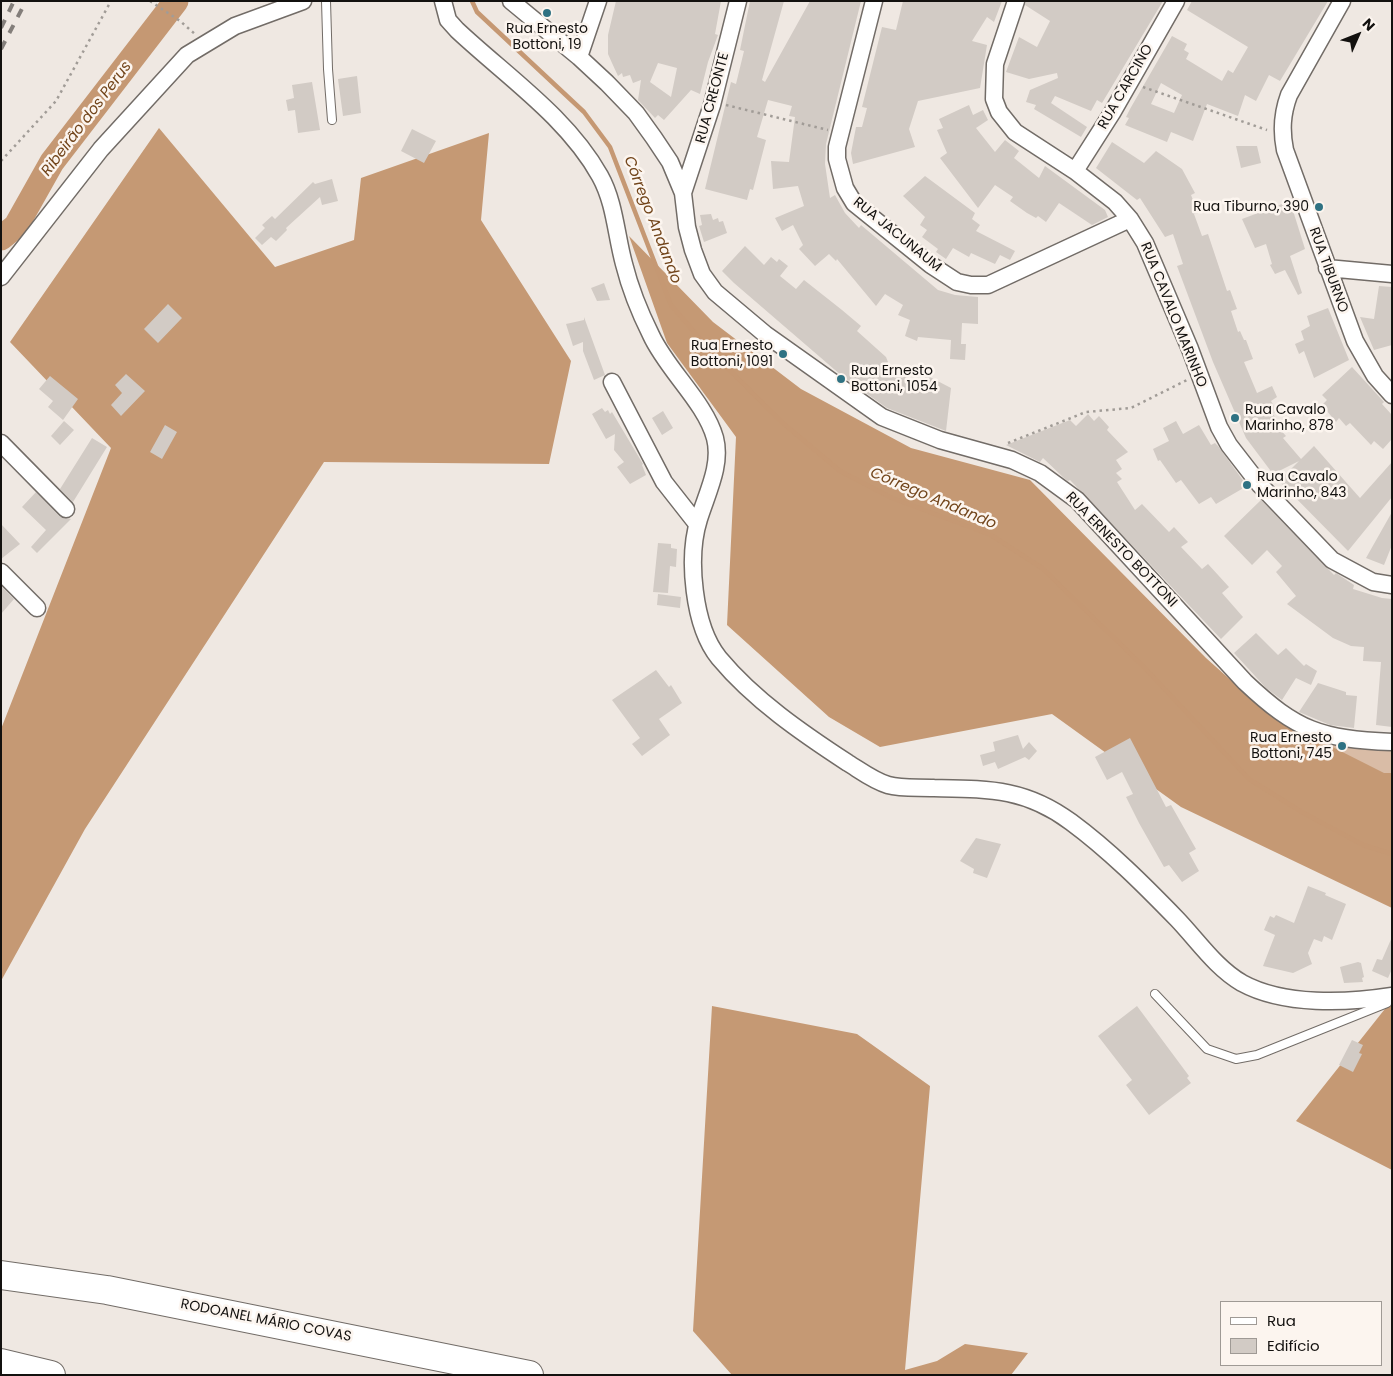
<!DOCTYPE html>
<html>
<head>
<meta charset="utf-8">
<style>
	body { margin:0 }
	#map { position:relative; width:1393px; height:1376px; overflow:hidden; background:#efe8e2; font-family:Poppins,sans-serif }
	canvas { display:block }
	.frame { position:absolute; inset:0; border:2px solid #13110f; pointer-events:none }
	.legend { position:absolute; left:1220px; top:1301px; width:162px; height:65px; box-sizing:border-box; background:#fcf5ef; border:1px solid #9f9a95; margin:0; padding:6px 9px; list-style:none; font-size:15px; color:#13110f }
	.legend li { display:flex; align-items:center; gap:10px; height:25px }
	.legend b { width:25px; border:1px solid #9f9a95 }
	.north { position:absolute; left:1333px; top:10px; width:50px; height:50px; -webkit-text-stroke:4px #fcf5ef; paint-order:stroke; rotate:46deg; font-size:14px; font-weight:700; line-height:20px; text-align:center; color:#13110f }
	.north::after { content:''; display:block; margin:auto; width:18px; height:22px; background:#13110f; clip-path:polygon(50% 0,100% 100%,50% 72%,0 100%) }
</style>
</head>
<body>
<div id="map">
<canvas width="1393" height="1376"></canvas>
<div class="frame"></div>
<ul class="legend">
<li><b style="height:6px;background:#fff"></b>Rua</li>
<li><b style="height:14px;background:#d2cbc5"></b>Edifício</li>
</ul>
<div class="north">N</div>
</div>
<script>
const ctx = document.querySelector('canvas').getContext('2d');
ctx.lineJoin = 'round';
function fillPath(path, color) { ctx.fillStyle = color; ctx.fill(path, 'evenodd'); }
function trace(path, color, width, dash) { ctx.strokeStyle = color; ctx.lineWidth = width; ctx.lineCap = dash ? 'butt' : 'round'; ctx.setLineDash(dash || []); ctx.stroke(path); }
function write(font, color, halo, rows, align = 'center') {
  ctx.font = font + ' Poppins,sans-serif'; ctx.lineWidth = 5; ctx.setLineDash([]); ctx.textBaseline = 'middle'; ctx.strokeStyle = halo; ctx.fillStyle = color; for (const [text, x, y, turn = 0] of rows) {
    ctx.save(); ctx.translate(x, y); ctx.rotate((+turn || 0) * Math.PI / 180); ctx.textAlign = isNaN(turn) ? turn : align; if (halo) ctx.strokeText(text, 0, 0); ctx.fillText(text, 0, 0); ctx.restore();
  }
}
fillPath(new Path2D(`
	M1306,738l24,6 62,5v50z`), '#d9bca6');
fillPath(new Path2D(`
	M159,128l116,139 79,-27 7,-62 128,-45 -8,87 90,141 -22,103 -225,-2 -239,367 -84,152v-252l110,-281 -101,-106z
	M629,236l84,86 88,67 110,59 119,32 176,178 65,58 113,57h8v135l-211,-101 -129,-93 -172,33 -51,-30 -102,-92 9,-188 -69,-94z
	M1392,1000v170l-96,-49z
	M712,1006l145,28 73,52 -25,284 32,-9 28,-17 63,9 -17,22h-279l-39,-44z`), '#c59974');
trace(new Path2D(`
	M472,1l5,11 107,100 26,35 61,158 43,50 70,69 56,47 52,27 99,37 51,33 101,98 106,113 51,32 63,34 29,9`), '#c59873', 4.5);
trace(new Path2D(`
	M1,238l15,-12 36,-64 124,-161`), '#c59873', 25);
fillPath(new Path2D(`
	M616,1h105l-6,33 3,1 -10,27 -8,32 -9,-4 -27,30 -6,-5 -3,3 -17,-18 3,-20 -8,3 -3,-8 -7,2 -1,-4 -4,3 -6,-13 -4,-9v-19zM658,63l19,5 -6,29 -21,-15z
	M750,1h34l-22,79 3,2 45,-81h51l-35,143 -1,20 5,34 5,-3 10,18 14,15 2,-3 77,65 17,5 23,2v27l-16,-1 -1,21h5l-1,16 -15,-1 1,-19 -33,-3 -1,4 -12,-5 5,-16 -12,-5 5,-10 -18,-11 -9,12 -39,-47 -1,2 -7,-7 -14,12 -16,-17 4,-4 -10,-20 -11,6 -7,-13 29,-12 -6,-20 -25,3 -2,-28 18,1 6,-45 -6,-1 3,-10 -24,-6 -11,37 9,3 -13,50 -3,-1 -3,11 -42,-11 26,-107 5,2 8,-33 -4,-1z
	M903,1h99l-8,21 -7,-5 -15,24 15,4 -7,43 -62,13 -9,28 6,18 -62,17 -2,-11 5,-26h6l5,-19 -5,-1 20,-80 14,3z
	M1026,1h137l-61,102 -5,-3 -6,11 -36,-15 -4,7 36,24 -6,10 -47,-28 2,-4 -10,-3 4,-12 28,-12 -1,-5 -28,6 -23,-7 13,-35 18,10 13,-26 -25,-16z
	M1192,1h136l-48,80 -11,-6 -13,26 -11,-6 -7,21 -31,-12 -14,37 -22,-9 -4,10 -42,-17 4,-7 -3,-1 4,-8 42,-73 15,8 -3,6 5,3 -3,6 36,22 6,-11 5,3 15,-26 -61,-37zM1161,83l21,12 -8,18 -23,-9z
	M357,76l4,37 -18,3 -5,-37z
	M312,82l8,48 -22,3 -3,-23 -7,1 -2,-11 8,-2 -2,-13z
	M969,105l4,10 10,-5 5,10 -12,8 19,24 10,-12 14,11 -5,7 25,20 6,-12 60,44 3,7 -16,8 -33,-22 -13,19 -8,-6 -2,2 -9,-5 -17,-12 3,-4 -18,-12 -17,23 -38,-50 7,-5 -10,-23 6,-2 -4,-9z
	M412,129l24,12 -12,22 -23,-12z
	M1112,142l32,21 12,-12 26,18 13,24 -4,2 7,18 -4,1 8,22 6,-2 19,57 3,-1 7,19 -6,2 7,21 2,-1 4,9h2l7,19 -9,3 13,31 15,-7 5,11 -6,4 6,10 -4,3 7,10 -3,2 9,10 -3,2 18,21 13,-13 46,52 32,-36v35l-44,54 -69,-70 20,-20 -26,13 -27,-36 -33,-76 -36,-96 6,-2 -10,-30 -8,3 -25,-39 -3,2 -41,-32z
	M1236,146h21l4,17 -20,5z
	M925,176l50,37 -3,6 8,6 -4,6 39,20 -5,9 -10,-5 -5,9 -24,-11 -2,4 -16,-9 -7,11 -10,-7 2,-3 -16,-12 5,-7 -7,-5 5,-8 -22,-21z
	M332,179l6,22 -16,4 -2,-8 -34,31 1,2 -11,11 -5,-4 -9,8 -7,-7 10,-10 -3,-3 10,-9 3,3 38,-37 2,2z
	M1290,201l15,48 -15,7 12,37 -4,2 -13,-25 -10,4 -5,-9 2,-1 -6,-20 -11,4 -13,-29z
	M711,214l2,6 5,-2 1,4 4,-1 4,12 -23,9 -5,-16 3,-1 -2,-10z
	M745,246l19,19 7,-8 6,5 2,-3 9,7 -8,10 16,13 8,-9 38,30 19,16 -4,5 29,26 2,5 -1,2 35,22 4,-11 25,13 -5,43 -59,-23 -45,-32 -108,-93 -12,-12z
	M604,283l6,17 -13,1 -6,-13z
	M1379,286l13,1v58l-18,5 -14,-33 14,2z
	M168,304l14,14 -24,25 -14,-14z
	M1328,308l21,52 -35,18 -10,-27 -5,3 -4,-10 9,-4 -3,-9 9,-5 -3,-10z
	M584,317l21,58 -11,5 -11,-29v-9l-10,4 -7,-22 18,-4z
	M1352,367l32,35 -2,2 10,11v24l-9,10 -9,-8 -3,4 -21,-22 -4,3 -7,-8 -3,4 -14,-17 5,-5 -5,-5z
	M126,374l19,17 -24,25 -10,-11 11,-12 -7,-8z
	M50,376l28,23 -15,21 -15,-13 5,-6 -14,-12z
	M602,408l3,4 3,-2 2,4 2,-2 31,52 -1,1 4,10 -16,9 -13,-17 7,-5 -10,-12 1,-16 -9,5 -14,-25z
	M663,411l10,17 -11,7 -10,-17z
	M1088,414l6,7 5,-5 10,11 -2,3 21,22 -12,8 6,9 -6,4 6,6 -5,3 18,28 7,-6 27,28 5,-5 14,15 -7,5 21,22 6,-5 21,23 -7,6 21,24 -22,22 -151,-159 -2,1 -3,-2 -22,-21 -3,4 -34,-17 64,-25 6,6z
	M64,421l10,9 -14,15 -9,-9z
	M1176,421l7,13 16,-9 12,20 4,-2 3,3 29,40 -31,18 -5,-7 -12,7 -18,-24 -5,3 -16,-23 -2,1 -5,-12 16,-8 -6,-13z
	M165,425l12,7 -15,27 -12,-7z
	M92,438l15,9 -34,55 -13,-13z
	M36,492l23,24 12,3 -34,34 -6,-6 15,-17 -24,-23z
	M1261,500l73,75 2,-2 18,12 -1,4 29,9 10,1v128l-16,-2 5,-63 -18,-1 1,-14 -13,-1 -18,-8 -46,-34 9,-8 -20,-24 6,-6 -15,-16 -15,15 -28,-29z
	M1392,512v33l-8,20 -18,-7z
	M1,524l19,20 -19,15z
	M658,543l13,1v4l6,1 -1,18 -6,-1 -2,27 -15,-1z
	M1,586l13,13 -13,15z
	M658,594l23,3 -1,11 -23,-3z
	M1256,633l22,22 8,-7 18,18 2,-2 11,7 -6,14 -15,-7 -14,22 -16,-12 -32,-35z
	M656,670l13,17 2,-2 11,18 -23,16 11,16 -28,21 -10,-12 8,-6 -28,-38z
	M1318,683l28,9v3l11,1 -3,32 -24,-3 -31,-13z
	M1018,735l5,14 6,-7 8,9 -8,9 -4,-3 -27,12 -3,-7 -12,4 -3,-11 15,-4 -2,-9z
	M1130,738l36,69 5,-2 25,44 -7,4 10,18 -17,11 -13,-17 -5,2 -25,-44 -13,-26 7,-3 -11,-22 -15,8 -12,-23z
	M976,838l25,6 -14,34 -14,-5 1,-4 -14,-8z
	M1308,886l18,7 -1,2 21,9 -14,36 -8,-4 -2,6 -8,-3 -6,14 4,11 -19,9 -30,-7 12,-31 -11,-5 6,-14 4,2 2,-3 18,8z
	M1392,937v32l-4,9 -16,-7 5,-12 5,1z
	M1358,962l3,1 3,14 -2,1 1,4 -19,1 -4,-16z
	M1137,1006l52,70 -2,2 4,5 -42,32 -23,-30 6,-5 -34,-44z
	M1352,1040l11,5 -4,8 3,1 -9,18 -14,-7z`), '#d2cbc5');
const lane = new Path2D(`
	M326,1l2,68 4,51
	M1155,994l52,55 29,10 21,-4 130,-52`);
const street = new Path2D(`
	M443,1l5,19 9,10c49,46 110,87 143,146 15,27 16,59 24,88 6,24 16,49 27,71 16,35 54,67 64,103 7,27 -8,55 -16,81 -12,38 -6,107 20,139 35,42 83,75 129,105 13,8 26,18 40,22 14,4 31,2 46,3 54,1 91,0 137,34 38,28 73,63 106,97 21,22 39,49 65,64 42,23 105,20 150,13
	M511,1l68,56 28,26 29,30 18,25 16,24 13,31 4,34 6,23 9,24 13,18 50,42 117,83 58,23 72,20 28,13 37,27 168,182c52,49 76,57 147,60
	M874,1l-37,146v12l8,29 9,15 77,62 26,17 14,3h17l142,-66
	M1016,1l-21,63 -1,35 5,13 16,20 60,39 40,31 15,17 15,24 45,106 29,78 10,18 31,40 72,75 41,22 19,3
	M1342,1l-53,94c-7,19 -8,35 -4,55l70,191 20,35 17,19
	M579,57l19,-56
	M1075,171l37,-58 64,-112
	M683,193l29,-88 26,-104
	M1327,268l65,6
	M1,277l100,-128 86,-94 48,-29 68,-25
	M612,382l52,100 33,42
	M1,443l65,66
	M1,572l36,36`);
const highway = new Path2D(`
	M1,1275l106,15 422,85
	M1,1363l50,12`);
trace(lane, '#726c67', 10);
trace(street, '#726c67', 19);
trace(highway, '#726c67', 30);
trace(new Path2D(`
	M150,1l30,20 15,13
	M1143,87l124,43
	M726,105l102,25
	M1,161l55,-60 55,-100
	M1008,443l78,-31 45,-4 56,-28`), '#a19c97', 2.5, [2.5, 4]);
trace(lane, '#fff', 8);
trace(street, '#fff', 16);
trace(highway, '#fff', 28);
trace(new Path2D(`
	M1,28l13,-27
	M1,49l25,-48`), '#837e7a', 4, [9, 9]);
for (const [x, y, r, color] of [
	[547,13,5,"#2f7283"],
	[1319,207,5,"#2f7283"],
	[783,354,5,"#2f7283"],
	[841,379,5,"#2f7283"],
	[1235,418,5,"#2f7283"],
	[1247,485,5,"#2f7283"],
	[1342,746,5,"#2f7283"]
]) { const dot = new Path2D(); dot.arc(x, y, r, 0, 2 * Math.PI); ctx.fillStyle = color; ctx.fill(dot); trace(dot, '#fcf5ef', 2); }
write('14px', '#13110f', '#fcf5ef', [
	["Rua Ernesto",547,29,"center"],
	["Bottoni, 19",547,45,"center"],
	["Rua Tiburno, 390",1309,207],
	["Rua Ernesto",773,346],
	["Bottoni, 1091",773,362],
	["Rua Ernesto",851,371,"left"],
	["Bottoni, 1054",851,387,"left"],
	["Rua Cavalo",1245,410,"left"],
	["Marinho, 878",1245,426,"left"],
	["Rua Cavalo",1257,477,"left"],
	["Marinho, 843",1257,493,"left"],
	["Rua Ernesto",1332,738],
	["Bottoni, 745",1332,754]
], 'right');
write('14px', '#13110f', '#fcf5ef', [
	["RUA CARCINO",1126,87,-60],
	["RUA CREONTE",713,98,-75],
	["RUA JACUNAUM",897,235,39],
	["RUA TIBURNO",1328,270,70],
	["RUA CAVALO MARINHO",1173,315,68],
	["RUA ERNESTO BOTTONI",1121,550,46],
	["RODOANEL MÁRIO COVAS",266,1321,11]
]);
write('italic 15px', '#72451b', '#fcf5ef', [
	["Ribeirão dos Perus",87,119,-53],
	["Córrego Andando",652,220,69],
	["Córrego Andando",933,499,23]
]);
</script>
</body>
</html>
